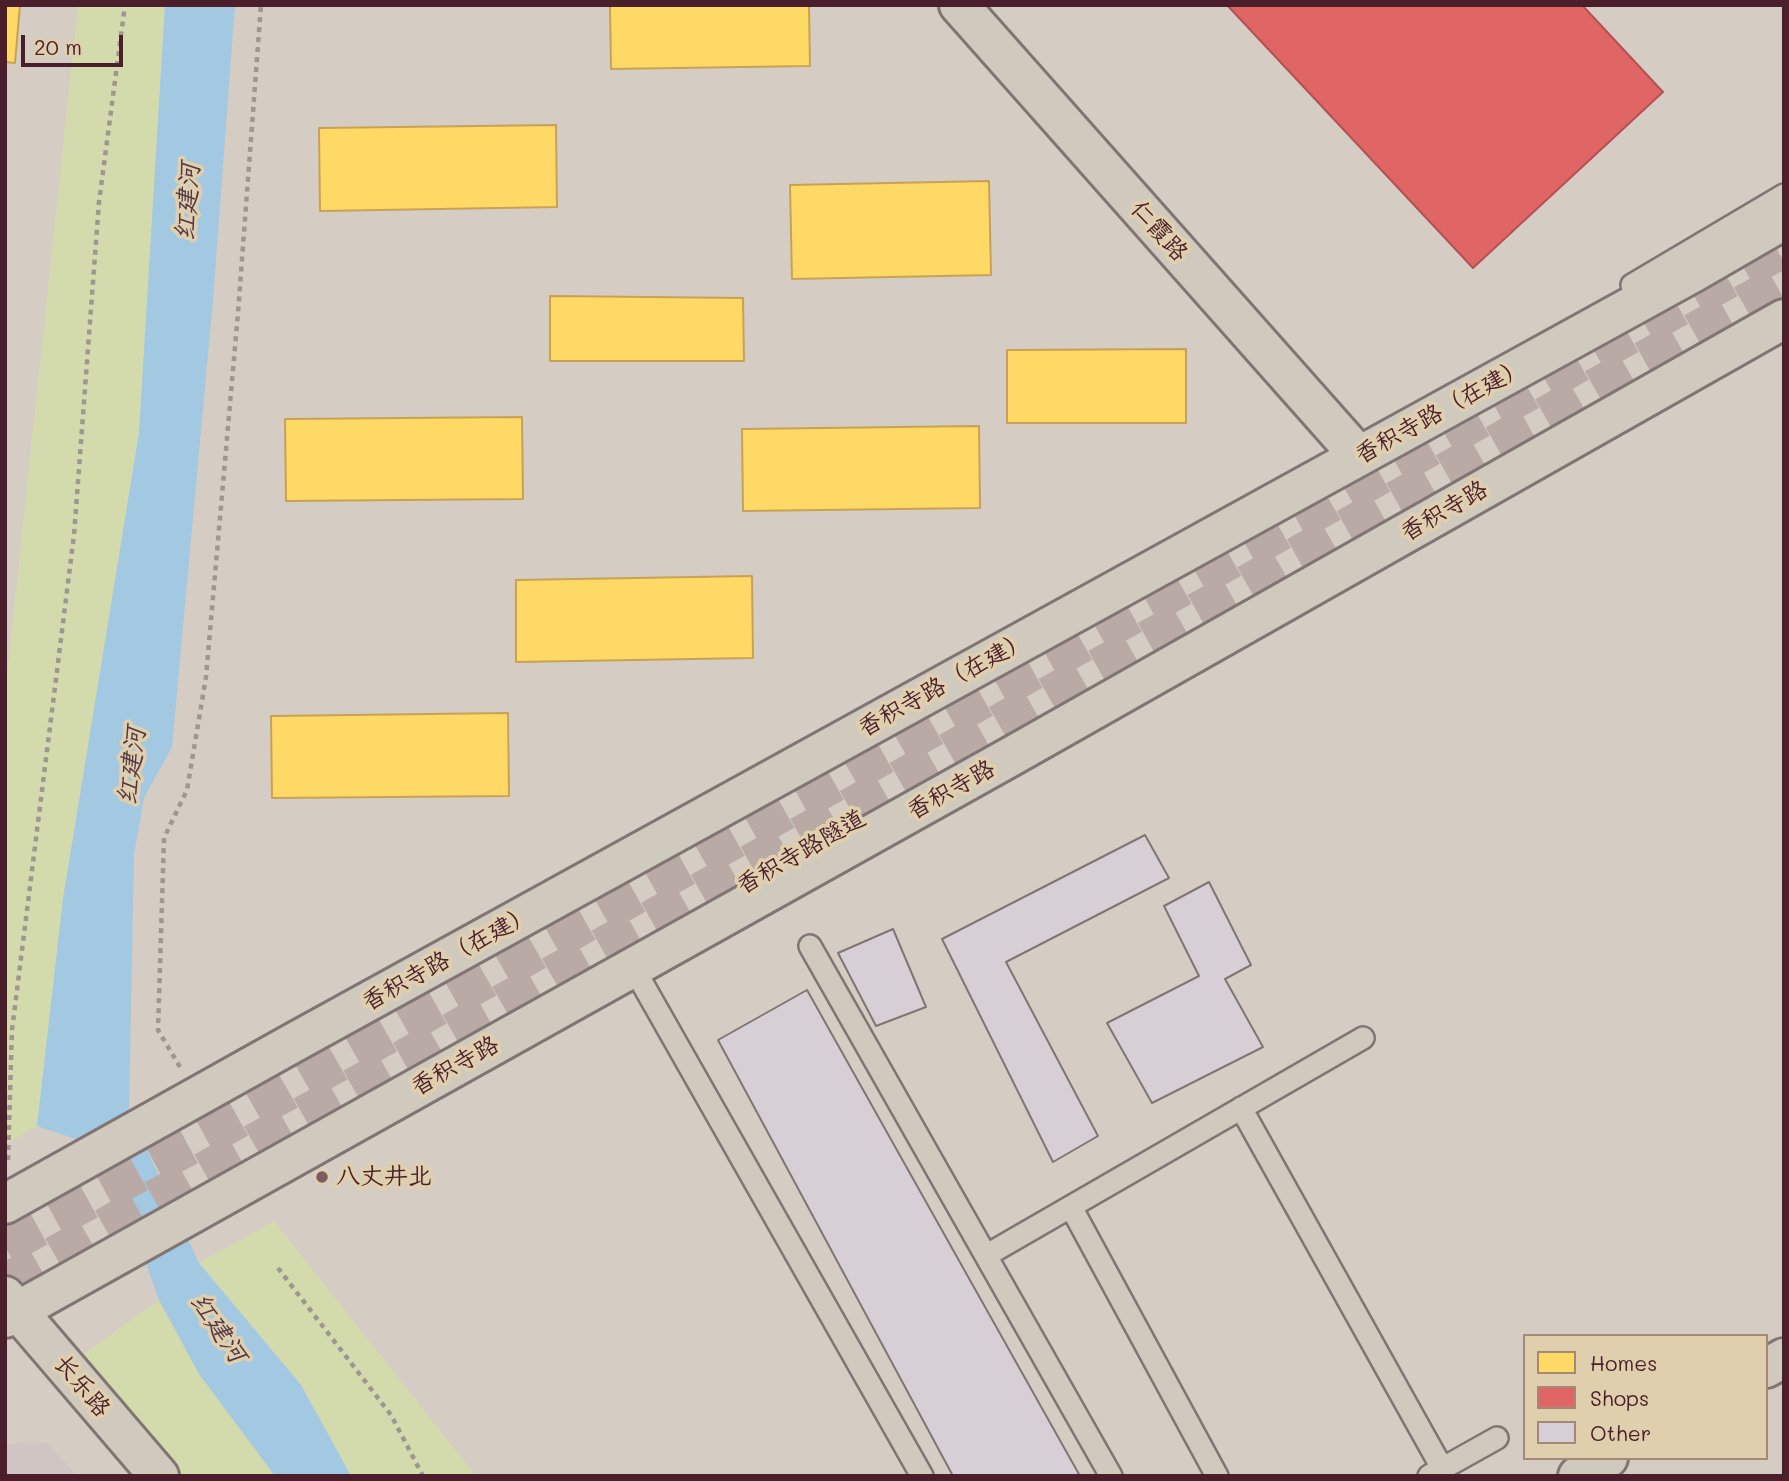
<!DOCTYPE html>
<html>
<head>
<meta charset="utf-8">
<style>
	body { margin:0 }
	#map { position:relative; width:1789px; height:1481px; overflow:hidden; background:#d5cdc4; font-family:Mali,sans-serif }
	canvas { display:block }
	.frame { position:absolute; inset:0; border:7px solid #4a1f2b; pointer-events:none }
	.legend { position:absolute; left:1523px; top:1334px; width:245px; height:126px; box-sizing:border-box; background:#e0cfac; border:2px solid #a48978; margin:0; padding:9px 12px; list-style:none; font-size:21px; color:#4a1f2b }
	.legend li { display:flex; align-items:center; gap:14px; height:35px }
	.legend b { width:35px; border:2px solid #a48978 }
	.scale { position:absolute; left:21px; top:35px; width:102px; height:32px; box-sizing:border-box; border:4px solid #4a1f2b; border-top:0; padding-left:9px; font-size:21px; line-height:24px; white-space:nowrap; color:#4a1f2b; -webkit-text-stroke:5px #e0cfac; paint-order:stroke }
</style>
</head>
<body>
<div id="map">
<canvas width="1789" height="1481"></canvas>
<div class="frame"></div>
<ul class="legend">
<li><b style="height:19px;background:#ffd966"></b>Homes</li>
<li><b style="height:19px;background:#e06666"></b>Shops</li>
<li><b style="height:19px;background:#d6d0d6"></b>Other</li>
</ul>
<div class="scale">20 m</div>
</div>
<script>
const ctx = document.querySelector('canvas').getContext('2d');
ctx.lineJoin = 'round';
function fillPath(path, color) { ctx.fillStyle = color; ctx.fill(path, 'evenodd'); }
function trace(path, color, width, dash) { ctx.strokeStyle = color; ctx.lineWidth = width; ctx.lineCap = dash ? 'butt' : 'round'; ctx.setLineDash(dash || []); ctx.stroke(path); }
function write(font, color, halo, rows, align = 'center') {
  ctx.font = font + ' Mali,"LXGW WenKai TC",sans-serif'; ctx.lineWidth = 7; ctx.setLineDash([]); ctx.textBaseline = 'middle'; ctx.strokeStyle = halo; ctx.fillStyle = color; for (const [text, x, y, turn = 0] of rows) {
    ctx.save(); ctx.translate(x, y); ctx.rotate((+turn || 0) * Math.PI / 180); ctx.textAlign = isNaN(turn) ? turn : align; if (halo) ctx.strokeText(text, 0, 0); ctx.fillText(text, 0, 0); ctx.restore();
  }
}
fillPath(new Path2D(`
	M47,1443l30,33h-72v-32z`), '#d1c5c4');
fillPath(new Path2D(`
	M78,5h87l-26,428 -76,466 -26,227 -32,19v-450z
	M274,1221l202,255h-125l-50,-91 -102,-122z
	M159,1300l40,74 76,102h-134l-89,-99z`), '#d3dbad');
fillPath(new Path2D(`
	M165,5h70l-22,295 -41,447 -28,51 -10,56 -5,257 70,152 102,122 50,91h-76l-76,-102 -40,-74 -54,-151 -68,-23 26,-227 76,-466z`), '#a3c8e1');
const homes = new Path2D(`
	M5,5h15l-5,58 -10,-1z
	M610,5h199l1,61 -199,3z
	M556,125l1,82 -237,4 -1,-83z
	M989,181l2,94 -199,4 -2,-94z
	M550,296l193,2 1,63h-194z
	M1186,349v74h-179v-73z
	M522,417l1,82 -237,2 -1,-82z
	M979,426l1,82 -237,3 -1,-82z
	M752,576l1,82 -237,4v-82z
	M508,713l1,83 -237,2 -1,-82z`);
fillPath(homes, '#ffd966');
trace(homes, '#c9a154', 2);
const shops = new Path2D(`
	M1227,5h355l81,87 -190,176z`);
fillPath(shops, '#e06666');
trace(shops, '#b35154', 2);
const building = new Path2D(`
	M1145,835l24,43 -163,84 92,174 -45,26 -111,-223z
	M1209,882l42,83 -26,14 38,68 -111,56 -45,-80 92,-47 -35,-70z
	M893,929l33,78 -50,19 -38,-73z
	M807,990l273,486h-127l-235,-436z`);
fillPath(building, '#d6d0d6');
trace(building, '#817573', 2);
trace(new Path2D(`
	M5,1246l216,-117 1563,-881
	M5,1283l1779,-1002`), '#b9aaa5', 38, [38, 19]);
const lane = new Path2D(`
	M1632,285l152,-90
	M810,946l301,530
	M633,967l289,509
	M1241,1108l201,360
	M1071,1207l146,269
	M987,1255l376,-217
	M1429,1476l68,-38`);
const street = new Path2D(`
	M959,5l400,451
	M1766,1368l18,-10
	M1578,1476l30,-18`);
const secondary = new Path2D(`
	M5,1204l288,-161 1401,-771 90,-52
	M5,1296l154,180
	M5,1318l1005,-561 774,-438`);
trace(lane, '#817573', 26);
trace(street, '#817573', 44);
trace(secondary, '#817573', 44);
trace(new Path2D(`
	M180,1067l-22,-37 6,-192 23,-48 19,-113 32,-364 23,-308
	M8,1160l4,-130 62,-495 25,-333 26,-197
	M278,1268l113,147 32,61`), '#9f968f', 4.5, [5, 5]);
trace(lane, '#d0cabe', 21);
trace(street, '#d0cabe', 38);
trace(secondary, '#d0cabe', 38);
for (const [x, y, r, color] of [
	[322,1177,7,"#7b5c61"]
]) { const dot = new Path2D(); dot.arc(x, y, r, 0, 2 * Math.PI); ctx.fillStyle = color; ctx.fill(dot); trace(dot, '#e0cfac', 2.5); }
write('24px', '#4a1f2b', '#e0cfac', [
	["仁霞路",1159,231,48],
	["香积寺路（在建）",1441,411,-29],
	["香积寺路",1444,511,-30],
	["香积寺路（在建）",944,684,-29],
	["香积寺路",951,790,-29],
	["香积寺路隧道",801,852,-30],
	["香积寺路（在建）",448,958,-29],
	["香积寺路",455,1066,-29],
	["长乐路",82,1386,50]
]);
write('24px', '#4a1f2b', '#e0cfac', [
	["八丈井北",336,1177]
], 'left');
write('italic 26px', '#543848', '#e0cfac', [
	["红建河",188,202,-86],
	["红建河",132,766,-83],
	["红建河",218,1328,56]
]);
</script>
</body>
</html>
